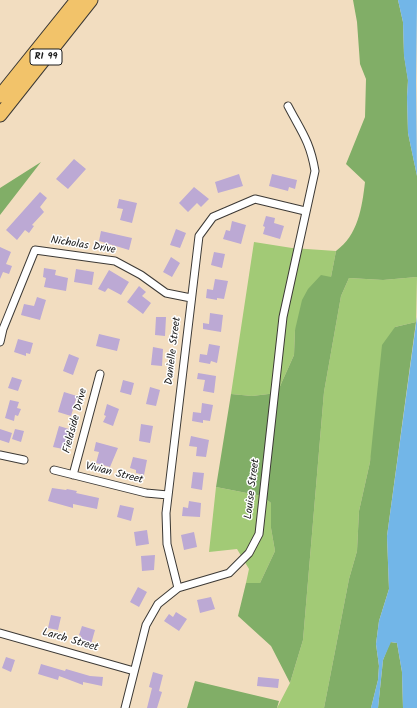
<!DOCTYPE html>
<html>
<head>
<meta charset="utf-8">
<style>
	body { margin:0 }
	canvas { display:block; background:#f2ddc0 }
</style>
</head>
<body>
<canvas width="417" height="708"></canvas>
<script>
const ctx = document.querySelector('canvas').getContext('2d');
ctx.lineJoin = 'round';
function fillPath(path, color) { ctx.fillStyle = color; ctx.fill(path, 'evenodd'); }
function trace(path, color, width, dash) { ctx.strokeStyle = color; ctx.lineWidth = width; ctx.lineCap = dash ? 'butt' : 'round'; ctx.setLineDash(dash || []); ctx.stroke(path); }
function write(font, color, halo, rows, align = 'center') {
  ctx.font = font + ' Kalam,sans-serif'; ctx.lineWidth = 3; ctx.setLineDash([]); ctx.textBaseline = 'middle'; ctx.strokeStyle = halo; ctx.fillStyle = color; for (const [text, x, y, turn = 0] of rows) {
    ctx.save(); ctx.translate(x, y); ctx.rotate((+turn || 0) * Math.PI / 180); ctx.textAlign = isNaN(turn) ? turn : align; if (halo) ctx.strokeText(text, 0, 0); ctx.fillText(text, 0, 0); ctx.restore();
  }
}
fillPath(new Path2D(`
	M254,242l38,6 44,3 -5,26 -36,53 -1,25 -17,38 -25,3 -21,-2z
	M417,277l-1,45 -21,5 -25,135 -11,49 -2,40 -8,28 -25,129h-47l13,-25 13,-43 21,-248 17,-96 8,-18 34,2z
	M216,487l46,9 9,7v25l4,23 -15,32h-14l3,-14 -12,-20 -28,3z`), '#a2ca76');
fillPath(new Path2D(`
	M353,0h45l5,22 1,33 4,25 -1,17 1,36 9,43v101l-34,3 -34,-2 -8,18 -17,96 -21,248 -13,43 -19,-37 -33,-30 8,-33h14l15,-32 -4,-23v-25l-9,-7 -46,-9 15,-93 21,2 25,-3 17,-38 1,-25 7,-30 6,-11 13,-14 10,2 5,-26c22,-16 26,-43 29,-69l-19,-18 19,-47 1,-38 -6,-15 -3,-42z
	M41,162l-41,53v-27z
	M416,322l-29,214 2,53 -10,32 -3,23 3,22 -1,14 -7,28h-47l25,-129 8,-28 2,-40 11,-49 12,-117 13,-18z
	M390,642l7,1 5,29 1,36h-25l5,-48z
	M195,681l84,20 -2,7h-90z`), '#81ae67');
fillPath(new Path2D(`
	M398,0h19l-1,82 1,94 -9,-43 -1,-36 1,-16 -4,-25 -1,-34z
	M417,317v391h-14l-1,-36 -5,-29 -6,-1 -8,18 -5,48h-7l7,-28 1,-14 -3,-22 3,-23 10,-32 -2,-53z`), '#72b6e8');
fillPath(new Path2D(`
	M74,159l12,10 -18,20 -12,-10z
	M239,174l4,12 -25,7 -3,-11z
	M272,174l25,6 -2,9 -6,-2 -1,4 -19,-5z
	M194,187l15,12 -8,8 -4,-4 -9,9 -9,-9z
	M40,192l7,6 -7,9 4,5 -12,13 2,1 -5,7 -4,-3 -8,10 -11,-10z
	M119,199l18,4 -5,20 -12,-3 3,-11 -6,-1z
	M266,216l9,2 -1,5 10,3 -4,13 -17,-5 2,-7 -2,-1z
	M232,221l14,4 -5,19 -18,-5 3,-9 4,1z
	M176,229l10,4 -6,15 -10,-3z
	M101,231l31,7 -3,12 -30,-9z
	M0,247l11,5 -5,12 6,2 -3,8 -6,-2 -3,7z
	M214,252l11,2 -3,14 -11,-3z
	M171,257l9,6 -8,14 -9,-5z
	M44,268l12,2 -1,5 13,3 -2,13 -22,-4 2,-9 -3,-1z
	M76,269l18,3 -2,13 -18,-3z
	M109,270l20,12 -8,13 -13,-7 -3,4 -7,-3z
	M215,279l13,2 -4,18 -7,-1v2l-11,-2 1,-9 6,1z
	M139,286l7,6 -4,4 9,7 -8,11 -16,-12z
	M37,297l9,3 -6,20 -19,-5 3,-11 10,2z
	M210,313l13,2 -2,17 -18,-3v-6l6,1z
	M156,317h10l-1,19 -10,-1z
	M99,334l21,5 -3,12 -21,-5z
	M18,339l15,4 -3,11 -4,-1v3l-12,-4z
	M209,344l11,2 -3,17 -6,-2 -1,3 -11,-2 1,-8 7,1z
	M153,347l10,2 -1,17 -11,-1z
	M69,354l10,4 -6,17 -10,-4z
	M198,373l18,3 -2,17 -11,-2 2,-11 -8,-1z
	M12,377l10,3 -4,11 -10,-3z
	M123,380l11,3 -3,12 -11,-3z
	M150,387l10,3 -4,16 -10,-2z
	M64,392l13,4 -6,20 -13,-4z
	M10,400l9,2 -2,6 4,1 -3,7 -3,-1 -1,6 -9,-3z
	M202,403l11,2 -3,16 -7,-1v3l-11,-2 1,-9 8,1z
	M107,404l12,5 -6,17 -10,-4 3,-6 -2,-1z
	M141,424l12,2 -3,17 -11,-2z
	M59,426l10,3 -6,20 -10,-2z
	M0,429l12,4 -3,10 -9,-3z
	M15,429l9,2 -3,11 -9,-3z
	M191,436l18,4 -3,17 -10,-1 1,-9 -8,-1z
	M96,442l22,6 -8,19 -14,-4 3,-11 -5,-1z
	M133,457l14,3 -3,15 -8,-2v-3l-6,-2z
	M193,472l11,1 -2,17 -11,-2z
	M52,488l14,2 1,-1 10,2 -1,2 23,5 -2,11 -24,-5v4l-25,-7z
	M189,501l12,2 -1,14 -18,-1 1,-9 5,1z
	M120,505l14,3 -3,13 -14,-4z
	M147,530l2,14 -13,2 -2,-14z
	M194,532l3,15 -13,3 -3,-15z
	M155,555l-1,15 -12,1 -1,-15z
	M138,587l9,5 -8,15 -9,-5z
	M211,597l4,12 -15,4 -3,-13z
	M176,612l11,7 -8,12 -15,-10 5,-7 4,3z
	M51,615l10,2 -3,13 -10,-2z
	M82,626l13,4 -4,14 -11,-3 1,-5 -2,-1z
	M6,657l9,3 -4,12 -9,-4z
	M41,664l24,7 1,-2 24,7 13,1 -1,9 -19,-4v3l-24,-9 -1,4 -20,-6z
	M153,672l10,3 -4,16 3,1 -5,16h-10l5,-20 -3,-1z
	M258,677l21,2 -1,9 -21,-2z`), '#bca9d4');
const street = new Path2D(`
	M0,342l3,-13 32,-79 80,11 26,14 25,18 25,5
	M0,455l24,5
	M54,470l92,23 22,2
	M73,475l27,-101
	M178,588l-11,-44 -1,-31 33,-277 14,-19 42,-18 50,12
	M0,633l134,38
	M125,708l21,-83 12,-21 20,-16 51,-15 20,-20 10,-19 24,-217 32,-146c-5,-30 -14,-40 -27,-65`);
const highway = new Path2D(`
	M0,96l77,-96
	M0,115l91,-115`);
trace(street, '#3c3935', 9);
trace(highway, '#3c3935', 15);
trace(street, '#fff', 7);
trace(highway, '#f2c36a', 13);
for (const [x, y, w] of [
	[46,57,32]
]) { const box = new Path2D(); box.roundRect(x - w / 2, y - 8, w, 16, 3); ctx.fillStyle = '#fff'; ctx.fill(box); trace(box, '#1c1c1c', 1); }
write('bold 10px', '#1c1c1c', null, [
	["RI 99",46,57]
]);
write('11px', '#1c1c1c', '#fff', [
	["Nicholas Drive",83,246,9],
	["Danielle Street",174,351,-83],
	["Fieldside Drive",76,421,-75],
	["Vivian Street",114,474,14],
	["Louise Street",253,489,-83],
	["Larch Street",70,641,16]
]);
</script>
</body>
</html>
